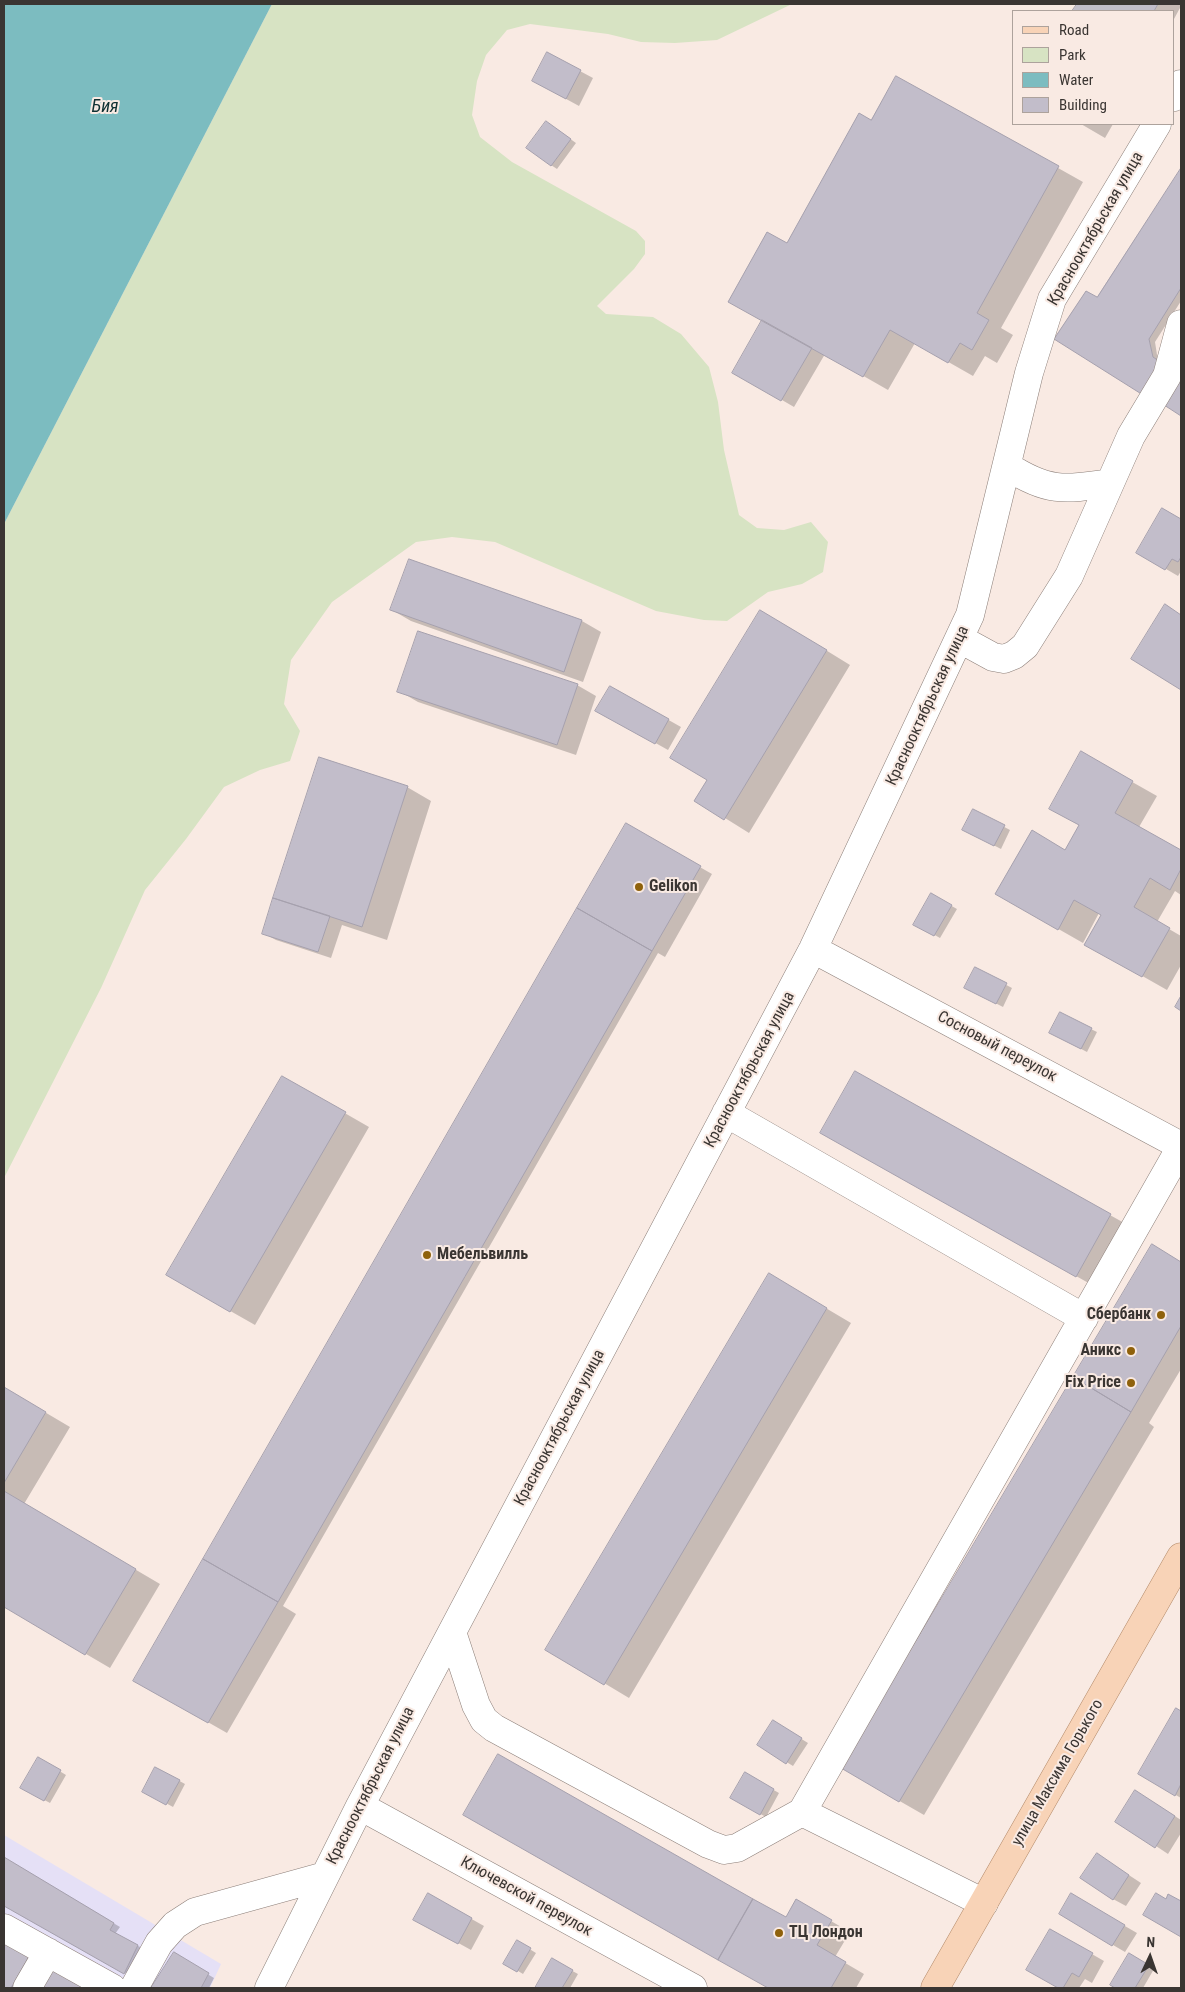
<!DOCTYPE html>
<html>
<head>
<meta charset="utf-8">
<style>
	body { margin:0 }
	#map { position:relative; width:1185px; height:1992px; overflow:hidden; background:#f9eae3; font-family:"Roboto Condensed",sans-serif }
	canvas { display:block }
	.frame { position:absolute; inset:0; border:5px solid #3a3532; pointer-events:none }
	.legend { position:absolute; left:1012px; top:10px; width:162px; height:115px; box-sizing:border-box; background:#f9eae3; border:1px solid #ada29c; margin:0; padding:6px 9px; list-style:none; font-size:15px; color:#3a3532 }
	.legend li { display:flex; align-items:center; gap:10px; height:25px }
	.legend b { width:25px; border:1px solid #ada29c }
	.north { position:absolute; left:1125px; top:1932px; width:50px; height:50px; -webkit-text-stroke:4px #f9eae3; paint-order:stroke; rotate:3deg; font-size:14px; font-weight:700; line-height:20px; text-align:center; color:#3a3532 }
	.north::after { content:''; display:block; margin:auto; width:18px; height:22px; background:#3a3532; clip-path:polygon(50% 0,100% 100%,50% 72%,0 100%) }
</style>
</head>
<body>
<div id="map">
<canvas width="1185" height="1992"></canvas>
<div class="frame"></div>
<ul class="legend">
<li><b style="height:6px;background:#f8d3b7"></b>Road</li>
<li><b style="height:14px;background:#d7e3c3"></b>Park</li>
<li><b style="height:14px;background:#7cbcc0"></b>Water</li>
<li><b style="height:14px;background:#c2bdca"></b>Building</li>
</ul>
<div class="north">N</div>
</div>
<script>
const ctx = document.querySelector('canvas').getContext('2d');
ctx.lineJoin = 'round';
function fillPath(path, color) { ctx.fillStyle = color; ctx.fill(path, 'evenodd'); }
function trace(path, color, width, dash) { ctx.strokeStyle = color; ctx.lineWidth = width; ctx.lineCap = dash ? 'butt' : 'round'; ctx.setLineDash(dash || []); ctx.stroke(path); }
function write(font, color, halo, rows, align = 'center') {
  ctx.font = font + ' "Roboto Condensed",sans-serif'; ctx.lineWidth = 4; ctx.setLineDash([]); ctx.textBaseline = 'middle'; ctx.strokeStyle = halo; ctx.fillStyle = color; for (const [text, x, y, turn = 0] of rows) {
    ctx.save(); ctx.translate(x, y); ctx.rotate((+turn || 0) * Math.PI / 180); ctx.textAlign = isNaN(turn) ? turn : align; if (halo) ctx.strokeText(text, 0, 0); ctx.fillText(text, 0, 0); ctx.restore();
  }
}
fillPath(new Path2D(`
	M4,1835l217,129 -11,24h-206z`), '#e5e0f6');
fillPath(new Path2D(`
	M272,4h520l-75,36 -42,3 -34,-1 -33,-8 -78,-10 -23,6 -21,25 -9,26 -5,34 8,22 32,25 124,69 9,10v13l-11,15 -37,37 9,8 47,3 28,17 28,33 9,35 6,48 15,65 18,13 27,2 27,-8 17,20 -5,30 -21,12 -34,8 -41,29 -23,-1 -48,-9 -161,-69 -43,-5 -36,5 -84,60 -41,58 -7,44 16,27 -10,30 -30,9 -36,17 -38,52 -41,51 -44,98 -97,190v-654z`), '#d7e3c3');
fillPath(new Path2D(`
	M4,4h268l-268,520z`), '#7cbcc0');
fillPath(new Path2D(`
	M1078,4h103v2l-7,13v-8h-100z
	M548,54l45,24 -14,28 -33,-18z
	M896,77l187,105 -82,146 12,7 -16,28 -12,-7 -12,20 -58,-33 -27,47 -63,-36 -31,53 -60,-35 30,-51 23,-76 84,-123z
	M1081,124h32l-8,14z
	M552,126l24,17 -19,26 -6,-4z
	M1181,170v131l-26,41 3,19 -8,37 -53,-99z
	M1163,509l18,11v51l-3,5 -41,-24z
	M410,560l172,61 19,11 -18,50 -172,-61 -19,-11z
	M1165,606l16,10v72l-48,-30z
	M785,625l65,40 -101,168 -24,-15 -16,-39z
	M577,685l19,11 -20,59 -158,-53 -19,-11z
	M610,687l71,40 -13,23 -71,-40z
	M1081,753l76,43 -18,31 42,24v44l-6,-4 -18,31 24,14v29l-14,25 -81,-46 16,-29 -3,-2 -16,30 -86,-49 68,-43 15,-26z
	M407,787l24,14 -44,139 -45,-15 -11,33 -55,-18 -13,-7z
	M974,811l36,19 -9,19 -31,-16z
	M626,825l86,49 -47,83 -7,-4 -375,653 13,8 -69,119 -93,-53z
	M932,895l25,14 -17,29 -25,-14z
	M976,969l36,19 -9,19 -31,-16z
	M1060,1014l37,18 -10,20 -31,-16z
	M855,1073l280,156 -34,61 -255,-143z
	M282,1077l87,50 -114,198 -88,-50z
	M1152,1246l29,17v106l-32,54 5,4 -230,388 -82,-47z
	M770,1275l81,48 -222,375 -25,-15z
	M4,1388l66,39 -46,77 136,80 -50,84 -106,-62z
	M1176,1710l5,3v85l-42,-24z
	M774,1722l34,21 -15,23 -34,-21z
	M38,1758l28,17 -16,28 -28,-15z
	M156,1768l29,16 -12,23 -29,-16z
	M745,1774l34,19 -13,24 -35,-19z
	M1148,1799l33,21v13l-13,21 -12,-8z
	M465,1815l321,104 10,-18 54,31 -15,25 29,17 -8,14h-85z
	M4,1858l116,69 -5,7 29,15 -13,27 -127,-71z
	M1109,1862l32,21 -15,23 -13,-7z
	M429,1895l55,31 -13,24 -56,-31z
	M1071,1895l66,38 -12,19 -65,-38z
	M1050,1930l54,31 -12,22 -7,-4 -6,9h-19l-33,-18z
	M4,1938l28,14 -14,36h-14z
	M518,1942l18,11 -13,21 -18,-11z
	M174,1954l40,24 -5,10h-56z
	M1129,1955l25,14 -11,19h-26l-5,-3z
	M552,1960l26,14 -8,14h-34z`), '#0003');
const building = new Path2D(`
	M1077,4h81l-4,7h-82z
	M547,52l34,18 -15,29 -34,-18z
	M896,76l163,90 -82,147 12,7 -17,30 -12,-7 -12,20 -58,-33 -27,47 -135,-75 39,-70 20,11 72,-130 12,7z
	M546,121l25,18 -20,27 -25,-18z
	M1181,168v120l-32,51 4,18 12,8 -22,30 -89,-56 32,-48 11,6z
	M762,320l50,28 -31,53 -49,-28z
	M1181,371v45l-20,-13z
	M1162,508l19,11v38l-3,5 -6,-3 -7,11 -29,-17z
	M409,559l173,61 -18,52 -174,-62z
	M1165,604l16,11v75l-50,-31z
	M760,610l67,40 -103,170 -30,-19 13,-21 -37,-22z
	M418,631l160,53 -21,61 -160,-53z
	M610,686l59,33 -14,25 -60,-33z
	M1081,751l52,30 -18,32 66,37v19l-11,21 -20,-12 -16,29 36,21 -28,49 -58,-32 17,-30 -27,-15 -16,30 -63,-36 37,-64 33,20 14,-25 -30,-16z
	M319,757l89,29 -46,141 -89,-29z
	M973,809l32,16 -11,21 -32,-16z
	M626,823l75,43 -49,85 -75,-43z
	M931,893l21,12 -18,31 -21,-11z
	M273,898l57,18 -12,36 -56,-18z
	M577,908l75,43 -374,651 -75,-43z
	M975,967l32,16 -11,21 -32,-16z
	M1181,996v15l-6,-4z
	M1060,1012l32,16 -11,21 -32,-16z
	M855,1071l256,143 -35,63 -256,-144z
	M282,1076l64,36 -116,200 -64,-37z
	M1152,1244l29,18v64l-50,86 -58,-35z
	M769,1273l58,35 -223,377 -59,-35z
	M1073,1377l58,35 -232,390 -58,-34z
	M4,1387l42,25 -42,71z
	M4,1491l132,78 -51,86 -81,-48z
	M203,1559l75,43 -70,121 -75,-42z
	M1176,1708l5,3v73l-6,12 -37,-22z
	M773,1720l29,18 -16,26 -29,-19z
	M498,1754l255,145 -35,61 -255,-145z
	M38,1757l23,13 -17,31 -24,-13z
	M155,1767l25,13 -14,25 -24,-13z
	M745,1772l29,17 -14,26 -30,-17z
	M1135,1790l40,26 -20,32 -40,-26z
	M1097,1853l32,22 -16,25 -33,-22z
	M4,1857l110,66 -4,7 28,15 -14,29 -120,-68z
	M428,1893l44,25 -14,26 -45,-24z
	M1071,1893l54,32 -13,21 -53,-32z
	M1156,1893l10,6 2,-5 13,7v36l-38,-22z
	M753,1899l33,18 10,-18 36,21 -15,25 29,17 -15,26h-63l-50,-28z
	M1050,1929l43,24 -14,24 -7,-4 -9,15h-5l-32,-18z
	M4,1936l28,15 -21,37h-7z
	M517,1940l14,8 -14,24 -14,-8z
	M174,1952l35,21 -8,15h-50z
	M1129,1953l20,12 -14,23h-20l-5,-3z
	M552,1958l21,12 -11,18h-27z
	M54,1968l37,20h-48z`);
fillPath(building, '#c2bdca');
trace(building, '#a5a0ad', 1);
const minor = new Path2D(`
	M1174,97l7,-13
	M1007,466c40,26 56,24 102,17
	M960,639l33,18 11,2 10,-4 11,-9 44,-70 62,-140 36,-60 14,-52
	M813,949l368,197
	M726,1113l358,205
	M452,1632l24,73 8,15 10,8 214,116 16,6 13,-2 65,-36
	M360,1806l333,182
	M984,1903l-182,-91 379,-665
	M4,1928l108,60
	M27,1988l21,-36
	M134,1988l25,-45 16,-18 20,-13 130,-36
	M269,1988l91,-182 453,-857 157,-334 59,-242 23,-74 105,-175`);
const major = new Path2D(`
	M935,1988l246,-431`);
trace(minor, '#8c7f79', 29);
trace(major, '#b28969', 29);
trace(minor, '#fff', 28);
trace(major, '#f8d3b7', 28);
for (const [x, y, r, color] of [
	[639,887,5,"#8f610b"],
	[427,1255,5,"#8f610b"],
	[1161,1315,5,"#8f610b"],
	[1131,1351,5,"#8f610b"],
	[1131,1383,5,"#8f610b"],
	[779,1933,5,"#8f610b"]
]) { const dot = new Path2D(); dot.arc(x, y, r, 0, 2 * Math.PI); ctx.fillStyle = color; ctx.fill(dot); trace(dot, '#f9eae3', 2); }
write('16px', '#3a3532', '#f9eae3', [
	["Краснооктябрьская улица",1096,229,-60],
	["Краснооктябрьская улица",928,706,-65],
	["Сосновый переулок",997,1047,28],
	["Краснооктябрьская улица",750,1070,-62],
	["Краснооктябрьская улица",560,1428,-62],
	["улица Максима Горького",1058,1773,-60],
	["Краснооктябрьская улица",371,1786,-63],
	["Ключевской переулок",526,1897,29]
]);
write('bold 16px', '#3a3532', '#f9eae3', [
	["Gelikon",649,887],
	["Мебельвилль",437,1255],
	["Сбербанк",1151,1315,"right"],
	["Аникс",1121,1351,"right"],
	["Fix Price",1121,1383,"right"],
	["ТЦ Лондон",789,1933]
], 'left');
write('italic 18px', '#103133', '#f9eae3', [
	["Бия",105,107]
]);
</script>
</body>
</html>
